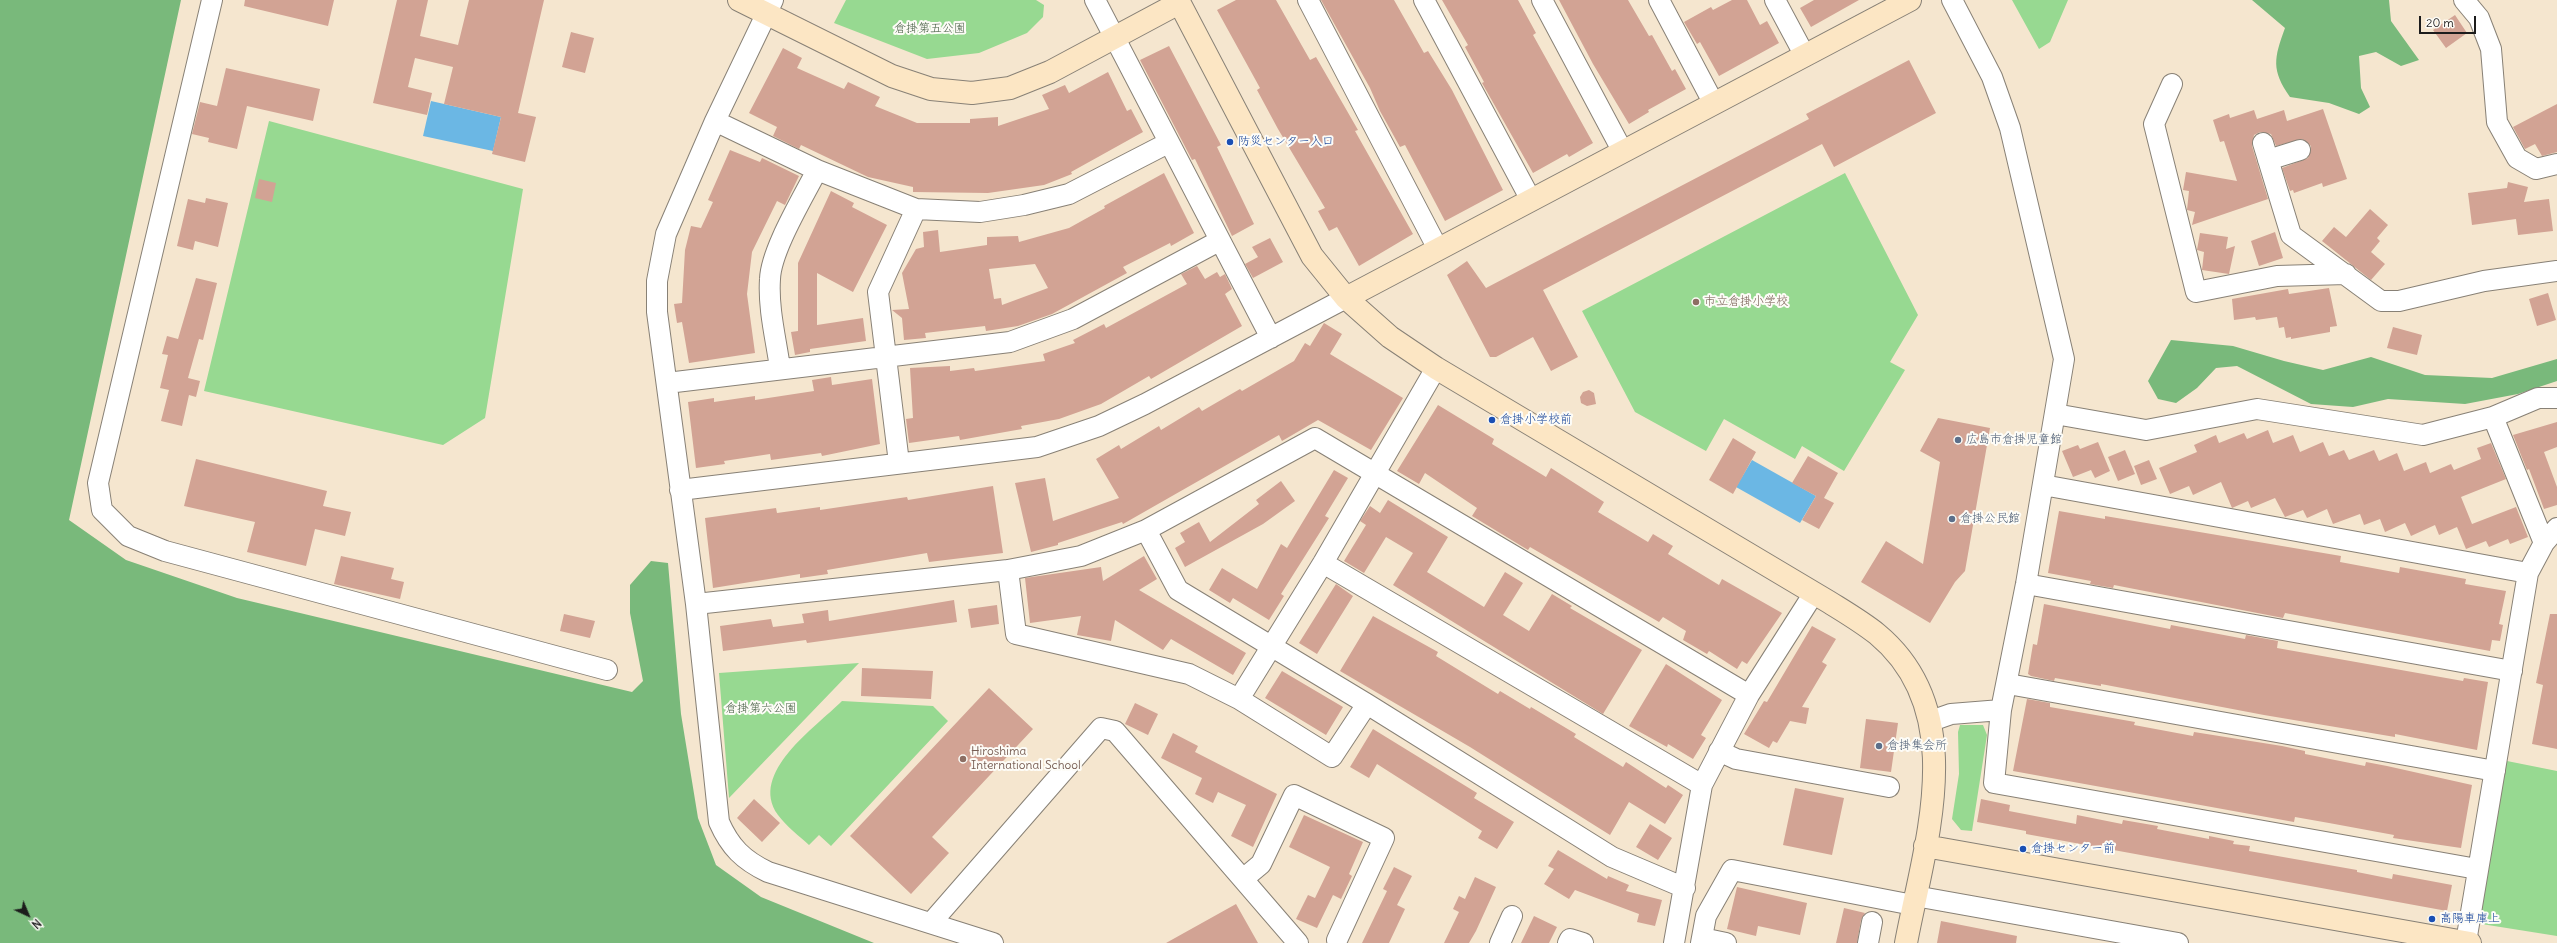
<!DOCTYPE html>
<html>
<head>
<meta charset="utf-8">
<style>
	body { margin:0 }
	#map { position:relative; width:2557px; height:943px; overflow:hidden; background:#f5e6cf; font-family:Delius,sans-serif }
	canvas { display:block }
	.north { position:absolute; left:8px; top:895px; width:40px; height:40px; -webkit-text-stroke:3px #fdfcf7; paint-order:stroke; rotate:136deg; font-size:11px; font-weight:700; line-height:16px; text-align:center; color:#1c1c1c }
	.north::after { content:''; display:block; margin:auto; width:14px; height:18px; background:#1c1c1c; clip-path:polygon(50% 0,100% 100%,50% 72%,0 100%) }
	.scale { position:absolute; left:2419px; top:16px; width:57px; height:18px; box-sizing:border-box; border:2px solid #1c1c1c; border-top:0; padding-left:5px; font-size:12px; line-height:14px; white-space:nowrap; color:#1c1c1c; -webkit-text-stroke:3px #fdfcf7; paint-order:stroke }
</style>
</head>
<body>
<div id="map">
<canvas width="2557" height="943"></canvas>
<div class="north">N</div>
<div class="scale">20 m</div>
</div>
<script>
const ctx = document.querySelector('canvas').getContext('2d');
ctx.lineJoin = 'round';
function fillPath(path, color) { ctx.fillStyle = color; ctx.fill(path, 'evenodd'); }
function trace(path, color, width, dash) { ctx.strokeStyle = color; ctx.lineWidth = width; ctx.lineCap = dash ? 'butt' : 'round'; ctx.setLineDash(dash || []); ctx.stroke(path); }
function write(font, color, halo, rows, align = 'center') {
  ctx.font = font + ' Delius,"Klee One",sans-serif'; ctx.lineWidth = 4; ctx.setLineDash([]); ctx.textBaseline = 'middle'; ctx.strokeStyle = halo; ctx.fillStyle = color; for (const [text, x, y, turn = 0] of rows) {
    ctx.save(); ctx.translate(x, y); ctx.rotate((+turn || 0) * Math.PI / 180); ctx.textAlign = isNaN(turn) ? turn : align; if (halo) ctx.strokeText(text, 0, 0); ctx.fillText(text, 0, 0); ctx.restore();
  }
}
fillPath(new Path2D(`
	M846,0h190l8,5 -1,12 -16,16 -48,20 -52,6 -93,-36z
	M2012,0h56l-18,42 -11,7z
	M269,121l254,68 -38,229 -42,27 -239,-54z
	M1845,173l73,142 -28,47 15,8 -61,101 -42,-25 -7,13 -71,-40 -18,32 -71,-39 -53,-101z
	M859,663l-130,135 -10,-125z
	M842,701l91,5 15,15 -117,125 -12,-11 -10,10c-10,-9 -23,-19 -31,-30 -30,-42 38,-88 64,-114z
	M1960,725h23l4,10 -15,96 -11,-1 -9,-11 7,-45 -1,-42z
	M2497,759l60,12v165l-88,-14z`), '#97d991');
fillPath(new Path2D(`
	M0,0h181l-112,520 57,40 111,38 395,94 11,-11 -13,-68v-28l21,-24 17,2 13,151 17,104 18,47 45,32 113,46h-874z
	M2252,0h137l2,21 28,39 -18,6 -25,-14 -17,4 2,32 9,19 -11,7 -30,-11 -39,-6c-19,-27 -16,-39 -5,-69z
	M2171,340l62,6 51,15 39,9 48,-13 54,18 67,3 65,-19v22l-39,13 -53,10 -77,-5 -35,8 -42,-3 -74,-38 -21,2 -19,20 -21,15 -18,-4 -10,-18z`), '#79b97b');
fillPath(new Path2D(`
	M431,101l70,16 -8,34 -70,-15z
	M1752,460l64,36 -16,27 -64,-36z`), '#6bb7e4');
fillPath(new Path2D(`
	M245,0h89l-6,26 -84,-20z
	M397,0h31l-8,36 38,9 11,-45h75l-26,113 18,4 -11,45 -33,-8 9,-37 -57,-13 9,-37 -38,-9 -7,29 24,6 -5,22 -54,-12z
	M1236,0h40l34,60 6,-3 42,73 -3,1 58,103 -54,32 -22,-39 -8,4 -11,-20 7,-3 -47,-79 -21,-39 3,-2 -43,-78z
	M1321,0h73l30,53 4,-2 24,39 51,100 -58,31 -40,-76 -5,2 -20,-36 -10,-23z
	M1442,0h76l18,33 -3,2 60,108 -24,14 -2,-3 -34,19 -51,-90 2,-1 -19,-35 3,-2z
	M1559,0h69l21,36 3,-1 20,36 3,-2 11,20 -38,21 1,2 -20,12 -36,-60z
	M1732,0h15l13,25 7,-4 12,22 -60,33 -19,-34 -3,2 -13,-22 27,-15 2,3z
	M1814,0h45l-48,27 -11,-19z
	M2455,15l12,18 -21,15 -13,-18z
	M571,32l23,6 -9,35 -23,-6z
	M1169,46l52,99 -4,2 37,77 -22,12 -37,-77 -3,1 -52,-100z
	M783,48l19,10 -5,10 47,21 4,-7 32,15 -5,9 42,17h53v-4l28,-2v9l51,-17 -7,-14 23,-10 4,8 39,-21 19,39 4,-2 12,23 -72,40 1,2 -28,11 -56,8 -75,-1v-5l-45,-10 -67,-32 -2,4 -26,-13 4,-9 -28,-14z
	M1909,60l27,53 -102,54 -12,-23 -279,146 35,67 -27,14 -18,-34 -37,20h-6l-43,-82 20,-14 19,27 323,-169 -3,-5z
	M226,68l94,21 -7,32 -66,-15 -10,43 -29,-7 1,-4 -17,-4 8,-32 17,4z
	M2557,104v48l-15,4 -7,-12 -10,5 -12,-22z
	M2323,109l24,70 -24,8 -1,-4 -28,10 -1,-3 -3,1 -8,-23 26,-10 3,-12 -9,-7 -26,7 -5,-12 -11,-2 -6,3 -2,11 16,53 -76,26 3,-13 -8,-2 2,-19 -6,-1 3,-18 51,9 -13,-40 -4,1 -7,-22 16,-6 1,4 24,-8 3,9 27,-9 3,11z
	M730,150l30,12 2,-4 37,18 -14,29 -8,-4 -25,51 -5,42 8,59 -66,10 -7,-41 -5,1 -3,-19 8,-1 3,-53 6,-24 10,2 12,-26 -5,-2z
	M1164,173l30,60 -23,13 -1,-3 -47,24 4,6 -75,41 -34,12 -32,5 -1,-5 -60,7 1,5 -22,2 -2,-22 -10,-8 17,-1 -7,-36 14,-24 8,-2 -1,-15 15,-2 2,22 47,-7v-8l31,-1 1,6 50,-14 36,-20 -1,-2zM1035,264l13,24 -46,17 -1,-7 -7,1 -5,-30z
	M259,179l17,4 -4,19 -17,-4z
	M2508,182l20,5 -4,15 25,-3 4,32 -35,4 -2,-16 -44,6 -4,-32 39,-5z
	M831,191l23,12 -2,4 35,18 -34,67 -36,-19v52l46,-7 3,23 -56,8v3l-15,3 -4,-23 7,-1v-68z
	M206,198l22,5 -10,44 -23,-6 -2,9 -16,-4 11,-47 17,4z
	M2370,209l18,16 -11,13 3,3 -9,11 14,12 -14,16 -49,-39 12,-14 12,10z
	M2275,232l8,26 -24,8 -8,-25z
	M2200,233l28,4 -2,12 9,-3 -6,28 -27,-4 2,-18 -7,-2z
	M1270,238l13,24 -30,16 -8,-14 13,-7 -6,-10z
	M1197,266l8,13 12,-7 3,5 5,-3 7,15 -7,5 17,32 -91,53 -2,-3 -48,28 -42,15 -38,7 1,3 -62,11 -1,-4 -50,7 -3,-24 7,-1 -3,-50 40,-2v5l24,-3 1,3 70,-10 -2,-7 32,-11 -2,-3 31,-16 2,4 81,-44 -6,-10z
	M196,278l21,5 -14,57 -4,-1 -11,39 12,3 -4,16 -7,-2 -7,31 -21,-5 8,-31 -9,-2 8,-33 -6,-1 5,-18 11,3z
	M2329,288l8,38 -7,1v5l-39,7v-2l-5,1 -2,-11 -5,1 -2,-11 -21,3 -1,-3 -21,3 -2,-21 56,-10 1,5z
	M2548,293l8,27 -19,6 -8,-27z
	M1324,323l18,11 -12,20 73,44 -32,52 -53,-30 -36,21 -3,-6 -156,89 -1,-2 -64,21v2l-27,7 -16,-69 30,-5 8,43 66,-23 -23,-39 23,-14 2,4 38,-23 2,4 38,-23 3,4 38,-22 2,2 52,-30 11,-18 5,3z
	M2393,327l29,8 -5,20 -30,-7z
	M831,377l1,8 40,-6 8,65 -58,12 -1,-3 -50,7 -1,-6 -46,7 1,3 -29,4 -8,-66 26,-4v4l41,-6v4l59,-9 -2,-11z
	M1589,390l5,3 2,11 -9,2 -6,-3 -1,-6 3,-5z
	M1438,405l56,34 -2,5 54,33 5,-9 53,34 -6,10 50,30 5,-8 20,12 -5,8 51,31 3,-6 60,34 -35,51 -5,-3 -5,8 -28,-18 -2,3 -24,-14 3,-9 -23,-14 -4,5 -129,-75 -2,3 -56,-34 5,-8 -52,-35 -6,11 -22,-13z
	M1938,418l52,10 -25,143 -10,11 -25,41 -69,-41 25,-41 37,23 17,-102 -20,-11z
	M2557,422v25l-13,5 13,35v18l-13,4 -15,-40 -2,1 -14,-35z
	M2268,430l5,13 20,-8 7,17 23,-10 6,14 15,-6 5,10 25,-10 5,11 18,-8 7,18 22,-9 4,11 21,-9 3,6 27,-11 -4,-11 14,-5 15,36 -45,18 11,27 44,-17 12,30 -18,7 -2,-5 -19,8 -3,-6 -20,8 -9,-22 -18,8 -4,-10 -24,11 -6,-13 -20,9 -5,-13 -16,6 -4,-11 -27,10 -6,-15 -20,9 -4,-8 -18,7 -10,-19 -24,10 -3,-7 -16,7 -11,-26 -28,13 -4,-9 -19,8 -11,-26 38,-16 -3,-7 22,-10 3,8 25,-10 3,6z
	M1733,438l23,14 -23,42 -24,-14z
	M2098,442l12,29 -15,7 -4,-8 -18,7 -11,-26 16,-6 2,4z
	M2125,450l10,24 -17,7 -10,-24z
	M1808,456l30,17 -14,25 10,5 -15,26 -17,-9 14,-24 -24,-13z
	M196,459l131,32 -4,15 28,6 -6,24 -30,-7 -9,37 -59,-14 8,-30 -71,-16z
	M2149,460l8,19 -16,6 -7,-19z
	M1334,470l14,8 -23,38 4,2 -48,76 3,2 -15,24 -36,-22 -3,5 -21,-13 13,-22 35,21 24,-45 6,4z
	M1281,481l14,20 -32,23 -78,43 -10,-19 10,-6 -5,-9 19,-11 11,20 49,-38 -3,-4z
	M993,486l10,67 -74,9 -2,-9 -100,17 1,4 -28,4v-4l-87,14 -8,-70 71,-10 1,5 43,-6v3l87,-13 1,3z
	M1388,500l60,37 -21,35 57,35 21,-35 18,11 -20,32 26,16 23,-37 20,12 -2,2 72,42 -39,64 -210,-129 20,-32 -27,-16 -22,36 -20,-12 22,-36 -6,-4 10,-15 10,7z
	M2059,511l46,8v-3l236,40 -1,6 59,11 1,-6 66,12 -1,5 41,7 -7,33 4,1 -3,16 -8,-1 -2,11 -205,-38 -2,5 -169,-33 -1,3 -23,-4 1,-3 -43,-8z
	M341,556l53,12 -3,11 13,3 -4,17 -66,-15z
	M1144,556l13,23 -18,11 107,63 -13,22 -62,-36 -8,11 -48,-30 -4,21 -34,-6 4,-19 -51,7 -5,-45 76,-11 2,14z
	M1336,584l17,12 -36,58 -18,-11z
	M954,600l3,22 -150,21 -1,-3 -83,11 -3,-25 51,-7 2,8 31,-4 -2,-9 26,-4 1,11z
	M2044,604l126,25 1,-4 74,14 1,-4 32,6 -1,7 186,33 1,-3 24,4 -11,68 -82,-16v3l-131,-22 -163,-31v2l-46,-8 -1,3 -23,-5 -3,-2 5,-30 4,1z
	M997,605l2,19 -28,4 -3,-19z
	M564,614l31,7 -5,17 -30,-7z
	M2550,614h7v135l-25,-5 11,-59 -7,-2z
	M1373,616l65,36 -2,4 62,38 2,-3 30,18 1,-2 45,27 -2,3 49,30 3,-5 40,26 2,-3 15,10 -18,29 -36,-22 -19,33 -140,-88 -130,-76z
	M1812,626l24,13 -14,23 5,3 -25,42 7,1 -3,16 -16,-3 -13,22 -4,-2 -4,7 -25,-14 20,-33 3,1z
	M1666,664l56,36 -21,35 5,3 -13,21 -25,-15 -1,3 -38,-21z
	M862,668l71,3 -2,28 -70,-3z
	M1282,671l61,36 -17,28 -61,-37z
	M989,688l44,41 -101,108 17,16 -38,41 -61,-58z
	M2027,699l23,4v4l85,15 -1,3 59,11 1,-4 88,14 23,5v3l60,12 1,-4 21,4 85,19 -11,63 -68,-10 1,-3 -65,-12 -34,-6 -1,5 -281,-51z
	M1135,703l23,11 -10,21 -23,-11z
	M1866,719l32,4 -7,49 -31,-4z
	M1373,729l104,64 -3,5 40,24 -17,27 -19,-11 4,-7 -105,-67 -8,14 -19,-11z
	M1173,733l25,13 -3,6 82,42 -24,53 -22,-11 15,-31 -28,-13 -5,11 -18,-9 7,-16 -41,-20z
	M1795,788l49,10 -12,57 -49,-10z
	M754,799l26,24 -18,19 -25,-24z
	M1981,799l29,6 -1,6 67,13 1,-9 45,9 1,-4 35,6 -1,3 52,10v-3l25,5 -1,3 17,2 -1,5 108,19v2l35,7 1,-5 59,11 -5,26 -421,-77v-3l-49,-9z
	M1304,815l59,27 -14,32 3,2 -11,23 -8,-4 -16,33 -21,-9 12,-24 7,3 15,-31 -41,-20z
	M1650,824l22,14 -14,22 -22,-13z
	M1558,850l49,29 1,-3 21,9 -3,6 36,9 -7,26 -18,-4 2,-8 -64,-24 -6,9 -25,-15 10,-15 -6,-3z
	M1394,867l18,9 -15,29 8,4 -16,34h-27l25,-52 -4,-2z
	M1475,877l21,10 -20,44 -7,12h-25l15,-31 -6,-3 6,-13 6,3z
	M1737,887l70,16 -7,32 -42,-9 -2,10 -29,-7z
	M1236,904l22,39h-92z
	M1844,908l21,5 -4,7 -4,23h-21z
	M1534,916l23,11 -8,16h-28z
	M1941,921l76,15 -1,7h-79z`), '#d2a394');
const street = new Path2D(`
	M212,0l-114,483 4,27 26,26 37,15 442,119
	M773,0l-58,121 -49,113 -9,47v31l39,292 23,218c11,25 24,38 49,50l225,71
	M1095,0l176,338
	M1308,0l130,249
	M1424,0l107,200
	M1542,0l81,152
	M1659,0l55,104
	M1775,0l30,56
	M1952,0l40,77 18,51 54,231 -38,225 -25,126 -7,73 483,86
	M2464,0l15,18 12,31 6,73 20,36 19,11 21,-5
	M2172,84l-18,40 42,168 81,-16 69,-2
	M715,121l102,49 99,39 64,3 44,-7 45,-11 99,-51
	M2263,143l28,92 90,66h18l85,-20 73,-10
	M2268,160l32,-10
	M780,368c-4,-29 -12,-59 -10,-89 1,-29 33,-81 47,-109
	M667,383l343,-41 63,-23 146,-78
	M2055,414l91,16 111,-21 166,26 70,-18 45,-19h19
	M2493,417l51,126
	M899,463l-21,-171 38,-83
	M2043,485l485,88
	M680,490l357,-43 62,-21 46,-22 201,-106
	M1146,530l32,60 189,114 245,153 73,31
	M1323,563l379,222
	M1008,570l8,64 173,40 50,25 93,58 35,-53
	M2026,584l486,87
	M696,604l312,-34 73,-14 65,-26 169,-92 434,257
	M2008,684l487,87
	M1239,699l84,-136 113,-195
	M1931,721l20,-7 50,-4
	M1719,751l17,8 153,28
	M1243,879l18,-15 33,-69 90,43 -47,102
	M1915,896l263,47
	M931,923l170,-195 14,3 183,212
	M1702,938l24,5
	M2466,942l62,-369 16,-30 13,-15
	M1500,943l12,-27
	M1568,943l2,-4 13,4
	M1674,943l28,-158 47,-90 65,-102
	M1701,943l5,-27 26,-46 181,35
	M1868,943l4,-21`);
const secondary = new Path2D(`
	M739,0l153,76 39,13 41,4 38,-5 40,-16 129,-69
	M1178,0l134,256 34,42 44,39 46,31 393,234c16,10 33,20 48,32 94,78 48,208 29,309
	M1346,298l564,-298
	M1925,846l545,97`);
trace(street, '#888176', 22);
trace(secondary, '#888176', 24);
trace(street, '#fff', 20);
trace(secondary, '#fce6c4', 22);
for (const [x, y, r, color] of [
	[1230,142,4,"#1a4fb4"],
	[1696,302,4,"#8d6e63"],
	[1492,420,4,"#1a4fb4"],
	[1958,440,4,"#5c6f8a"],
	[1952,519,4,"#5c6f8a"],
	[1879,746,4,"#5c6f8a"],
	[963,759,4,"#8d6e63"],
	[2023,849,4,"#1a4fb4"],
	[2432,919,4,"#1a4fb4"]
]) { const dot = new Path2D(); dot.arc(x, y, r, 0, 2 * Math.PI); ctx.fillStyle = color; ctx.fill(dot); trace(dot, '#fdfcf7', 1.5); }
write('12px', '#475e45', '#fdfcf7', [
	["倉掛第五公園",930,29],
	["倉掛第六公園",761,709]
]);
write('12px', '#164399', '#fdfcf7', [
	["防災センター入口",1238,142],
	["倉掛小学校前",1500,420],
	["倉掛センター前",2031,849],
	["高陽車庫上",2440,919]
], 'left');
write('12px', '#785e54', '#fdfcf7', [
	["市立倉掛小学校",1704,302],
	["Hiroshima",971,752],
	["International School",971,766]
], 'left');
write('12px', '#4e5e75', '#fdfcf7', [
	["広島市倉掛児童館",1966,440],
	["倉掛公民館",1960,519],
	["倉掛集会所",1887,746]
], 'left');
</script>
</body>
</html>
